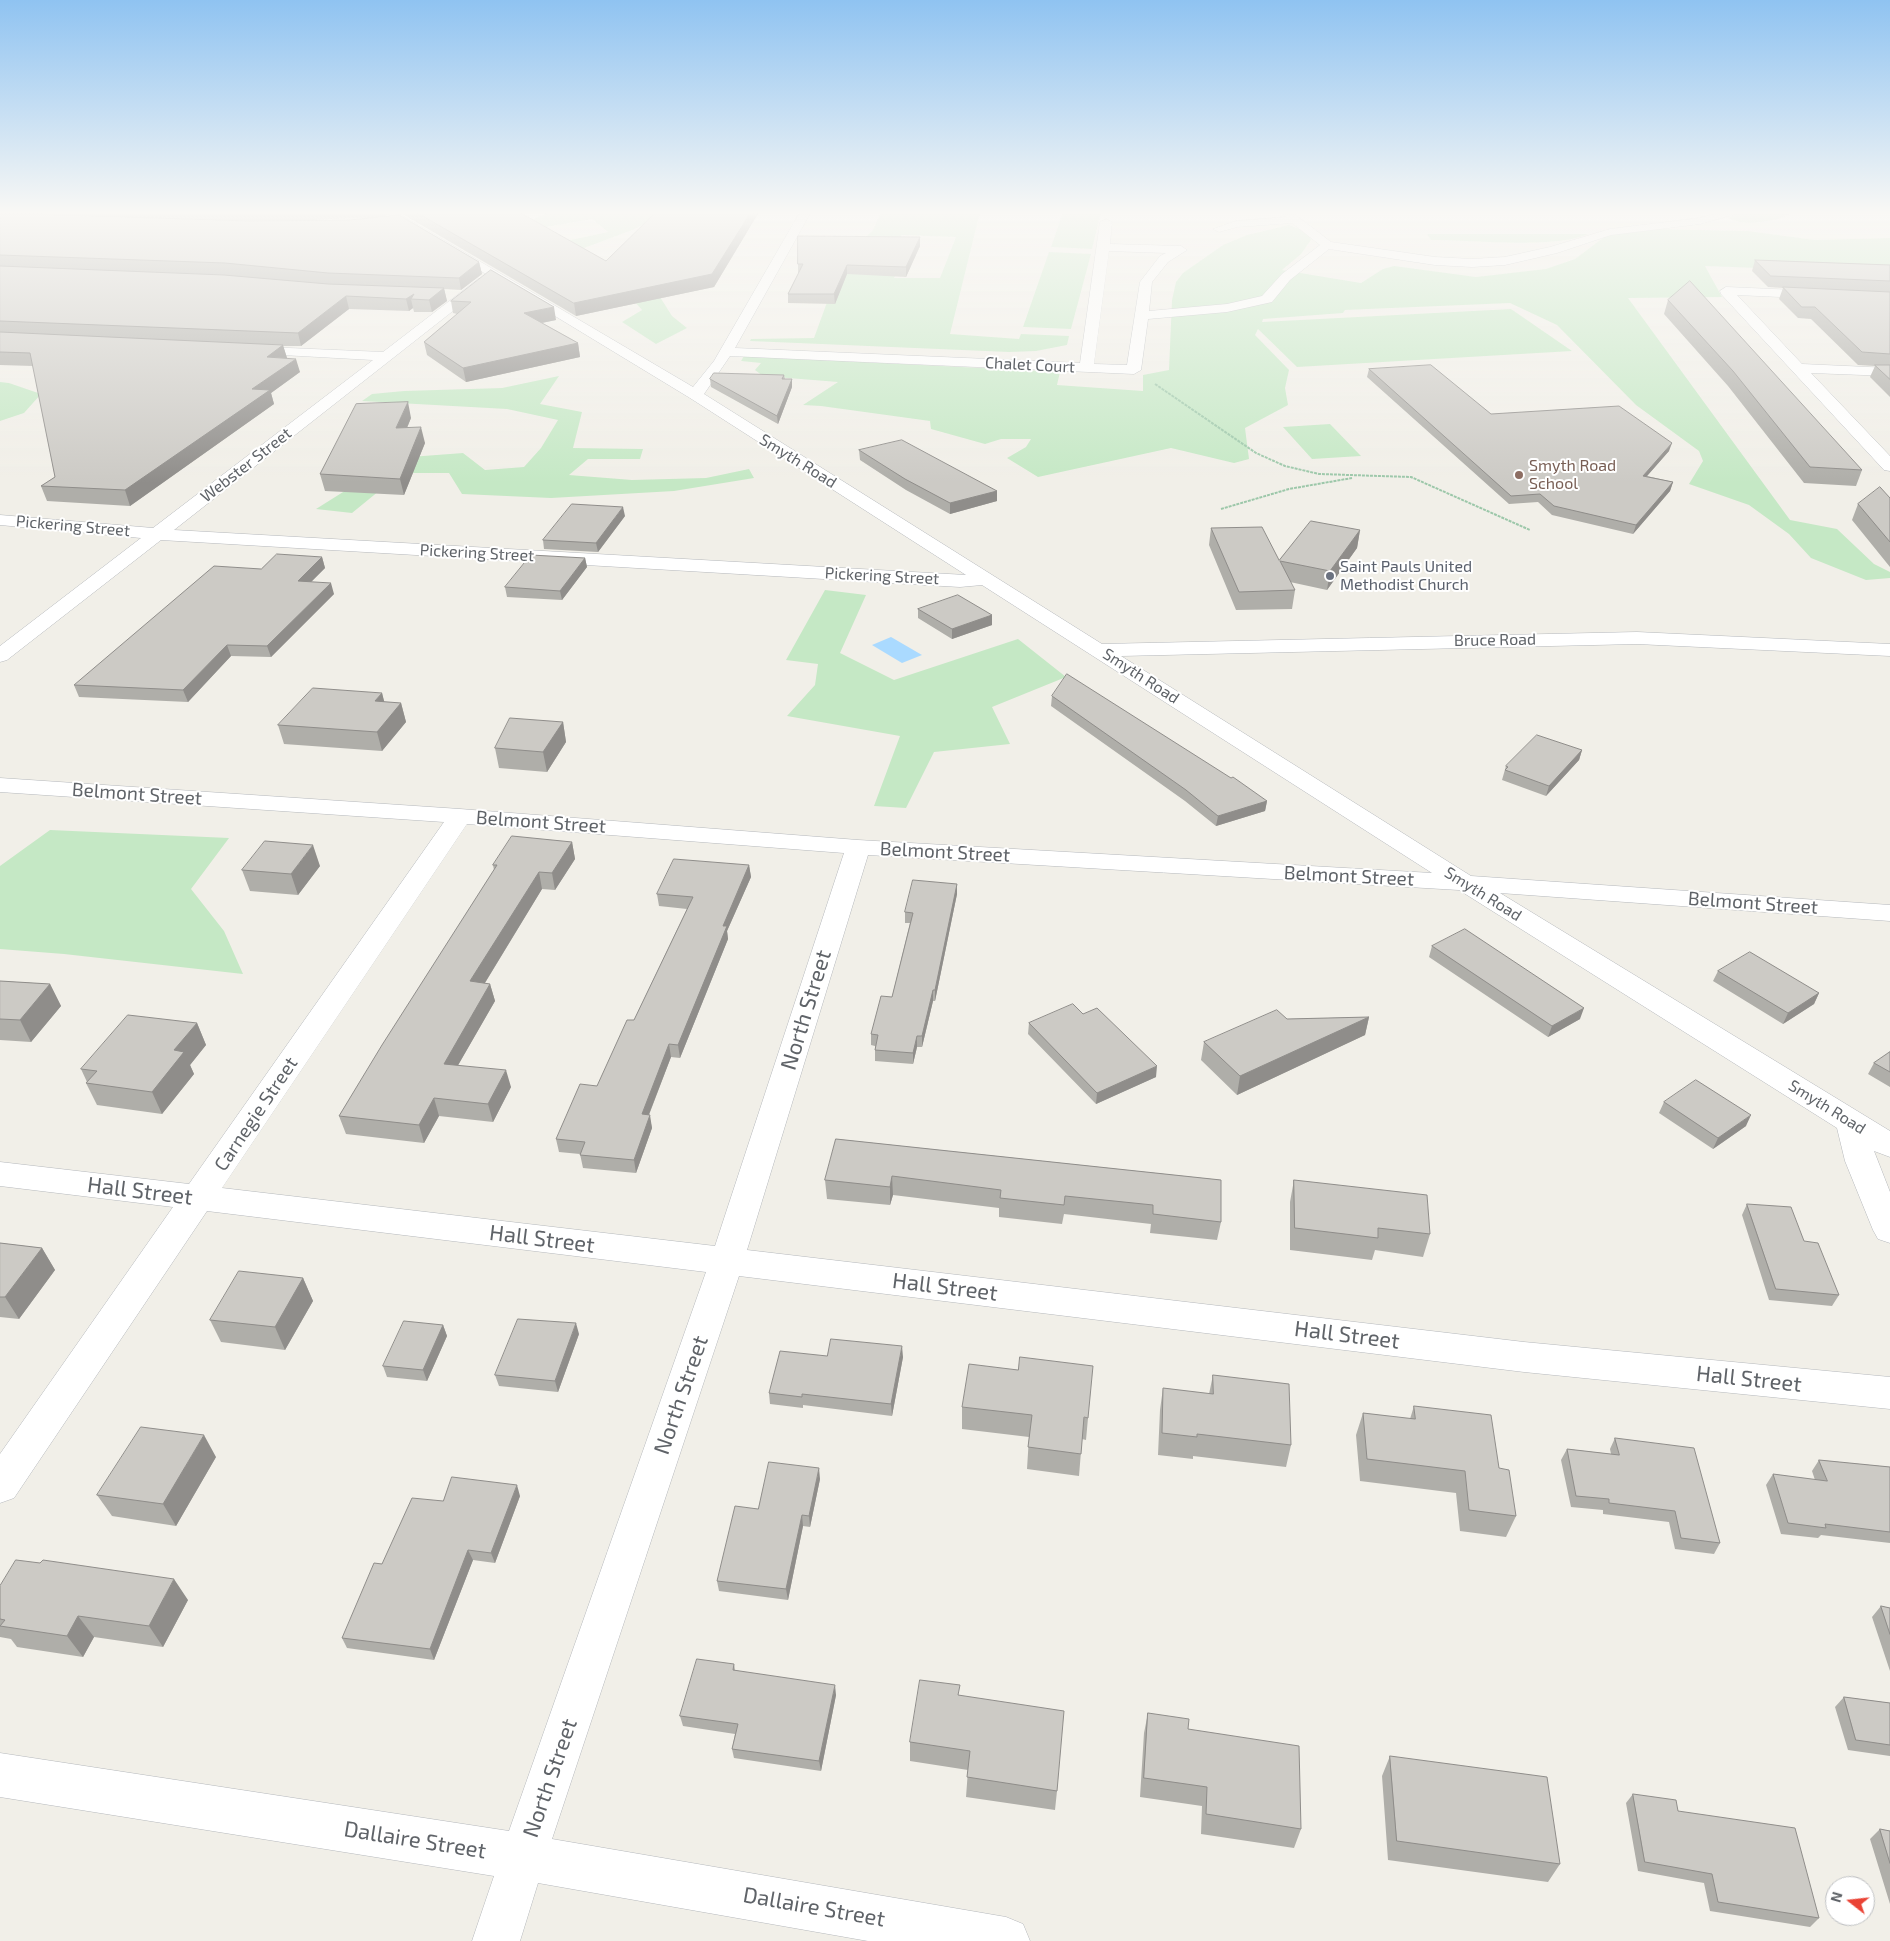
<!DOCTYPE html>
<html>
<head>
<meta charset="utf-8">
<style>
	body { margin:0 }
	#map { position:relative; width:1890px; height:1941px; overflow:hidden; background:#f1efe8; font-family:"Exo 2",sans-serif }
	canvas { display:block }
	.north { position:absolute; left:1825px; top:1876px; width:50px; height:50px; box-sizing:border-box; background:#fff; border:1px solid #bfc1c3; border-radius:50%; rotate:286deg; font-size:14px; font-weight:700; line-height:20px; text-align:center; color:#5f6368 }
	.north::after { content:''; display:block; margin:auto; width:18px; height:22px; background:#ea4335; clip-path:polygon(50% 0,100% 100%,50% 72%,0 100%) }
</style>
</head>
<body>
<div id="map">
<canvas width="1890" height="1941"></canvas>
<div class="north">N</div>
</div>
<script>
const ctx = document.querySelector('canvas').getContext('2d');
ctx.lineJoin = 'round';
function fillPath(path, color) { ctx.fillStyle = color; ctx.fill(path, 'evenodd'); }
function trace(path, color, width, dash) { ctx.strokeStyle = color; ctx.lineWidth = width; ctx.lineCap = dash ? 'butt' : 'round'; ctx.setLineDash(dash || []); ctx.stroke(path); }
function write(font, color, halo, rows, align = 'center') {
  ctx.font = font + ' "Exo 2",sans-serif'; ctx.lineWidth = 4; ctx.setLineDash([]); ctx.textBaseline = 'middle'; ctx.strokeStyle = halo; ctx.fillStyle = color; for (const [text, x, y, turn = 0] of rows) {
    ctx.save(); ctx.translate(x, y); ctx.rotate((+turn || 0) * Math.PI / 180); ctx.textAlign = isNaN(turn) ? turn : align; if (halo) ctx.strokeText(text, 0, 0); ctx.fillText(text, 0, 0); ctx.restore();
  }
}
fillPath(new Path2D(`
	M548,212h172l-67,7 -18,10 -51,19 -65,12 33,-16 56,-12 -16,-13 -87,15z
	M881,212h99l-30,122 69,5 2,-5 48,2 -2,9 -31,6 -27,1 -259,-11 1,-2 63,-1 28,-77 60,2 -8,15h46l16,-41 -54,-2 -18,23 -37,-2 26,-26z
	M1063,212h38l-9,37 -41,-2z
	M1741,212h44l4,2c-14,8 -45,13 -60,4z
	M1289,225l19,7 3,8 -10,14 -19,16 79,13 22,-14 11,-3 82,11 70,-8 29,-10 32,-24 46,-6 95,2 67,9 75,-2v35l-185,-7 17,31 -94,1 162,222 47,9 37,35 16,8v6l-24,2 -55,-22 -22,-24 -40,-29 -60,-21 14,-23 -4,-10 -63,-46 -79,-80 -47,-22 -165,7 -2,3 -80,6 -1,3 249,-13 61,42 -275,16 -39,-38 -3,6 34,35 -4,18 3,17 -43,23 4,31 -15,4 -63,-15 -133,29 -31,-19 19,-11 5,-8h-30l-16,5 -54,-15 -1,-8 -109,-15 -18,-1 35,-23 -75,-6 -8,-6 6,-7 -20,-2 3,-5 316,16 -3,13 86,6v-16l26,-5 3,-70 4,-18 7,-9 40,-28 24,-10z
	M1427,234h161c-31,15 -119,6 -157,6z
	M1049,252l42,2 -20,75 -48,-2z
	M623,288l37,9 12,19 15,12 -31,16 -34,-22 20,-12z
	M559,376l-19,28 42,8 -9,36 70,1 -3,10h-52l-19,16 63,5 74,-2 43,-9 5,9 -80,13 -123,7 -89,-4 -13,-21h-48l-49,40 -36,-4 59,-37 -5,-12 93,-7 22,17 39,-3 17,-19 17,-28 -51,-11 -145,-8 10,-7 32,-3 98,-3z
	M0,382l9,1 32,11 -17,19 -24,8z
	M1330,424l31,32 -49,3 -29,-32z
	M825,590l41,5 -26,58 54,27 124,-41 48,38 -74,30 18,37 -76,8 -28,56 -32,-2 26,-70 -113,-20 28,-31 3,-21 -32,-4z
	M50,830l179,8 -38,51 33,42 19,43 -179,-20 -64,-5v-83z`), '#c5e8c5');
fillPath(new Path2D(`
	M891,637l31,18 -20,8 -30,-18z`), '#aadaff');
const minor = new Path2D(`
	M384,212h12l297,175 21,-26 86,-149h11l-76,136 345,15 20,-141 6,-3 6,3 -2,22 71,2 6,4 -19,12 -16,20 -3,29 78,-7 35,-8 20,-22 38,-29 -28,-22 -55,4 -18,5 -6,-3 23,-8 49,-4 -4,-5h11l39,30 104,15 37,2 33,-2 45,-10 60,-18 89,-11 22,-6h16l-1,2 -36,10 -89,11 -54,18 -52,12 -33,2 -37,-2 -106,-16 -39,31 -18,22 -45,10 -79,7 -7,51 -7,4 -404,-18 -26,38 398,250 535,-12 253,12v12l-253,-12 -516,12 350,220 419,29v16l-390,-28 390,238v26l-16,-6 16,41v51l-12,-4 -5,-9 -28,-69 -8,-33 -378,-238 -591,-35 -121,395 777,92 366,35v32l-366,-37 -785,-96 -187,563 454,78 17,7 7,17h-162l-330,-58 -18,58h-48l22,-65 -494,-79v-44l509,78 197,-559 -499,-61 -193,287 -14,5v-49l173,-247 -173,-21v-24l189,22 255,-362 -444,-30v-14l460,31 398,31 574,33 -450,-288 -22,2 -799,-47 -154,120 -7,2v-16l141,-108 -141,-13v-10l153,13 220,-168 -127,-7 -5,-1 -2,-3 2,-3 142,6 95,-73h8l2,3 -2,3 -312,245 792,45 -276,-177zM1109,251l57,2 -6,3 -20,26 -13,83 -33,-1zM467,824l377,29 -129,393 -493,-58z
	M1726,287l164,7v8l-153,-7 65,69 88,4v8l-79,-3 79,83v15l-6,-1 -163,-176 -1,-3z`);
trace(minor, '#b5b8bc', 1);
trace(new Path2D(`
	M1155,384l101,69 29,13 34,8 92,3 119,53
	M1221,509l68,-20 63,-11`), '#9cc7a9', 2, [3, 1]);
fillPath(minor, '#fff');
fillPath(new Path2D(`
	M0,212h386v4l93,46 3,12 -21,16 -17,-1 3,12 -15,11h-18l-1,-4 -4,3 -60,-2 -48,37h-18l4,12 13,14 -29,21 3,11 -144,102 -83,-5 -6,-15 14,-9 -22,-111 -33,-1zM365,218l-15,2 -55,1 34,-2z
	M401,212h118l87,49 50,-49h103l-45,75 -138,29 -175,-103z
	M920,246l-14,31 -59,-3 -12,30 -47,-1v-9l11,-21h-1v-9z
	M1755,260l135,5v132l-20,-20 5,-11 -17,-1 -47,-46 -13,-1 -19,-19 4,-11 -15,-1 -16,-16z
	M491,270l65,50 -14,3 36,20 2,14 -114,25 -39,-27 -3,-13 33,-28 -4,-1 -2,-12z
	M1668,300l194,170 -6,16 -52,-3 -76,-97 -64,-72z
	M1369,369l122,45 178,37 -22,25 26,6 -3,9 -37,43 -81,-19 -14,-13 -29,2 -142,-127z
	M784,375l1,4h7v8l-14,37 -67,-37 -1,-8z
	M411,418l-4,10 18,15 -21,52 -79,-4 -5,-17z
	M859,450l138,41v10l-47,13 -44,-24 -46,-30z
	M1890,498v69l-38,-47 6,-16z
	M625,516l-27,36 -54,-3 -1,-9z
	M1211,528l68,32 81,-30 -3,18 -30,42 -37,-8 5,8 -3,19 -56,1 -27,-65z
	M322,557l3,11 -14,14 23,12 -63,63 -40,-1 -43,46 -109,-5 -5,-12 187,-116z
	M585,558l2,9 -25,33 -55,-3 -2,-10z
	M918,609l74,6v10l-40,14 -34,-21z
	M382,693l2,9 17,1 5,19 -24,29 -98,-7 -6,-19z
	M1052,696l215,105 -2,10 -49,15 -31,-25 -134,-95z
	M563,722l3,20 -19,30 -48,-4 -4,-20z
	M1582,750l-3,10 -33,36 -44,-16 4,-14z
	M572,842l3,17 -20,31 -13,-1 -57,94 5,1 5,17 -37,64 53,22 -18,35 -54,-6 -15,27 -78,-9 -7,-18 155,-246 -1,-5z
	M749,865l2,12 -24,54 1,8 -48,119 -9,-1 -22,58 3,13 -16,45 -53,-5 -3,-14 -21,-2 -3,-13 41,-53 37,-66 53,-111 -28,-3 -2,-12z
	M320,866l-22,29 -48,-4 -8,-21z
	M957,884v10l-22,107h-2l-11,46h-5l-4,17 -38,-3v-15l-4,-1v-11l21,-37 18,-74h-5v-11z
	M1432,946l148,73 -32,18 -119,-80z
	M1718,971l101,22 -5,11 -31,20 -70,-43z
	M0,981l50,3 11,22 -30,36 -31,-2z
	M1083,1014l73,63 -60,27 -68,-70 1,-11z
	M1369,1017l-4,18 -128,60 -36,-35 3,-18 83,-23z
	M197,1023l9,22 -16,20 4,9 -32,40 -65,-9 -11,-22 1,-1 -6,-13z
	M1890,1052v35l-22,-13 6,-11z
	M1664,1102l82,24 -33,23 -54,-36z
	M836,1139l385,41v42l-4,18 -67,-7 1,-9 -87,-10 -2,10 -63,-7v-9l-106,-13 -3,10 -63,-6 -2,-19z
	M1294,1180l136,54 -7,23 -48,-7 -3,10 -82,-10v-48z
	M1747,1204l92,91 -7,11 -63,-6 -27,-85z
	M0,1243l42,5 13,22 -36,49 -19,-2z
	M303,1278l10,23 -28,49 -64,-8 -11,-22z
	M443,1325l4,11 -20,45 -40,-4 -4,-11z
	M579,1334l-21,58 -59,-6 -4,-11z
	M827,1356l76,1 -11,59 -89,-11v3l-33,-4 -1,-11z
	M1213,1375l78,70 -5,22 -93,-11v3l-35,-4 2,-45 3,-22 46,6z
	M1414,1406l85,62 17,48 -10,21 -46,-6 -4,-38 -96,-12 -4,-46 7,-22 47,6z
	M962,1407l126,11 -2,22 -4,-1 -3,37 -52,-7 2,-32 -67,-8z
	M1615,1438l105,105 -6,11 -39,-5 -6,-27 -66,-8v-4l-32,-3 -10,-47 6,-11 44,5 -1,-5z
	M216,1457l-40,69 -64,-10 -15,-21z
	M1819,1460l71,7v76l-69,-8 -3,3 -37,-4 -15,-49 7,-11 42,6 -3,-9z
	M820,1479l-10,48 -7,-1 -15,74 -69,-9 -2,-10 41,-72z
	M520,1496l-25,67 -22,-3 -39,100 -87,-12 -5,-10 40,-74 61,-63z
	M0,1586l188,14 -25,47 -69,-10 -11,20 -66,-10 -6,-8 -11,-2z
	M1881,1606l9,2v63l-18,-54z
	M734,1664l1,6 101,25 -15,76 -87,-13 -2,-9 3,-15 -52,-8 -3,-10z
	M960,1695l97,96 -2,19 -89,-13 2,-27 -58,-9v-19z
	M1844,1697l46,6v53l-42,-6 -13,-43z
	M1148,1713l40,16 113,100 -7,19 -93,-14 1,-28 -62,-9 4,-64z
	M1390,1756l170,108 -12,18 -160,-22 -6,-84z
	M1633,1794l45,17 141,107 -9,9 -100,-16 -6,-28 -66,-12 -12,-68z
	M1880,1829l10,2v73l-20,-65z`), '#afaea9');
fillPath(new Path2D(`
	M751,212h8l-45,75 -138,29 -2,-13z
	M920,237v9l-14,31v-10z
	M479,262l3,12 -21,16 -2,-12z
	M847,265v9l-12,30 -1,-10z
	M444,288l3,13 -15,11 -3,-12z
	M414,294l-3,5 2,9 -4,3 -3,-12z
	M346,296l3,13 -48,37 -3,-13z
	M554,307l2,13 -30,6 -2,-13z
	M578,343l2,14 -114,25 -3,-14z
	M283,345l4,13 -20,-1z
	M296,359l4,13 -29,21 3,11 -144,102 -5,-16 127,-101z
	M792,379v8l-14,37 -1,-8z
	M408,402l3,16 -11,26 -4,-16z
	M421,427l4,16 -21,52 -4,-16z
	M1672,443l-3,8 -29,33 3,-8z
	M1673,482l-3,9 -37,43 3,-9z
	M997,491v10l-47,13v-11z
	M623,507l2,9 -27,36 -2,-9z
	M1360,530l-3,18 -30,42 3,-19z
	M322,557l3,11 -24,24 -3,-11z
	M585,558l2,9 -25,33 -2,-9z
	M331,583l3,11 -63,63 -4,-11z
	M992,615v10l-40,14v-10z
	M227,645l4,11 -43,46 -5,-12z
	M382,693l5,19 -12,-11z
	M401,703l5,19 -24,29 -5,-19z
	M563,722l3,20 -19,30 -4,-20z
	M1582,750l-3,10 -33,36 3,-10z
	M1267,801l-2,10 -49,15 2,-10z
	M572,842l3,17 -20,31 -3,-17z
	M313,845l7,21 -22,29 -7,-21z
	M749,865l2,12 -24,54 1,8 -48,119 -2,-13 45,-119z
	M539,872l3,17 -67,110 -5,-18z
	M957,884v10l-22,107v-11z
	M50,984l11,22 -30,36 -11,-22z
	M490,984l5,17 -46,80 -5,-17z
	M933,990v11l-11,46v-11z
	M1819,993l-5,11 -31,20 5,-11z
	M1584,1008l-4,11 -32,18 4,-11z
	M1369,1017l-4,18 -128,60 3,-19z
	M197,1023l9,22 -16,20 4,9 -32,40 -10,-22 22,-42z
	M917,1036v11l-4,17v-11z
	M669,1044l2,13 -27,70 -2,-13z
	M1157,1066l-1,11 -60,27 1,-11z
	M506,1070l5,17 -18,35 -5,-18z
	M434,1098l5,18 -15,27 -5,-18z
	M650,1115l2,13 -16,45 -2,-13z
	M1751,1115l-5,11 -33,23 5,-11z
	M892,1176l1,19 -3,10v-18z
	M42,1248l13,22 -36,49 -14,-22z
	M303,1278l10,23 -28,49 -10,-23z
	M576,1323l3,11 -21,58 -3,-11z
	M443,1325l4,11 -20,45 -4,-11z
	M902,1346l1,11 -11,59 -1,-12z
	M204,1435l12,22 -40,69 -13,-22z
	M819,1468l1,11 -10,48 -1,-11z
	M517,1485l3,11 -25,67 -4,-10z
	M802,1515l1,11 -15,74 -2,-11z
	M468,1550l5,10 -39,100 -4,-11z
	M174,1579l14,21 -25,47 -14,-21z
	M78,1616l16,21 -11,20 -16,-21z
	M835,1685l1,10 -15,76 -2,-10z`), '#8f8d8a');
const building = new Path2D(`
	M416,212h103l87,49 50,-49h95l-39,62 -138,29z
	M0,213l249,8 101,-1 49,-5 80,47 -20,16 -131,-5 -103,-10 -225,-8z
	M798,236l122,1 -14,30 -59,-2 -13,29h-46l15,-30h-5z
	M1755,260l135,5v16l-119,-5z
	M0,266l224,9 104,9 116,4 -15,12 -18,-1 3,-5 -8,5 -60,-3 -48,37 -298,-12z
	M491,270l63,37 -30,6 54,30 -115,25 -39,-26 47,-40 -20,-1z
	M1690,281l172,189 -52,-3 -77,-96 -65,-71z
	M1783,287l107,5v62l-28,-2 -47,-45h-13z
	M0,332l283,13 -16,12 29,2 -44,30 18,1 -145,100 -84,-4 14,-9 -25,-124 -30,-1z
	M1431,365l60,49 128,-8 53,37 -29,33 30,6 -37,43 -82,-19 -14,-12 -29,2 -142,-127z
	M1875,365h15v14z
	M714,373l70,2 -2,4h10l-15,37 -67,-37z
	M408,402l-12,26 25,-1 -21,52 -80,-5 36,-70z
	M902,440l95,51 -47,12 -45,-24 -46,-29z
	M1880,487l10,11v44l-32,-38z
	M572,504l51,3 -27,36 -53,-3z
	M1311,521l49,9 -30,41 -50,-10 15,29 -56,2 -28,-64 51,-1 17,33z
	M277,554l45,3 -24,24 33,2 -64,63 -40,-1 -44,45 -109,-5 140,-119 47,3z
	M531,555l54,3 -25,33 -55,-4z
	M958,595l34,20 -40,14 -34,-20z
	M1067,674l164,104 2,-1 34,24 -49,15 -32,-26 -134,-94z
	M313,688l69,5 -7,8 26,2 -24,29 -99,-7z
	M510,718l53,4 -20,30 -48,-4z
	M1537,735l45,15 -33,36 -44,-16 3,-3 -2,-1z
	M512,836l60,6 -20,31 -13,-1 -69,109 20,3 -46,80 62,6 -18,34 -54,-6 -15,27 -80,-9 43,-71 115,-180h-4z
	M265,841l48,4 -22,29 -49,-4z
	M674,859l75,6 -26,61h4l-49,119 -9,-1 -27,70 8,1 -16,45 -54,-5 5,-13 -29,-3 24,-55 17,2 30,-66h7l59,-123 -36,-3z
	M913,880l44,4 -22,106h-2l-11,46h-5l-4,17 -38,-3 3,-15 -7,-1 10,-38 11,1 21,-84 -8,-1z
	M1465,929l119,79 -32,18 -120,-80z
	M1750,952l69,41 -31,20 -70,-42z
	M0,981l50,3 -30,36 -20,-1z
	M1073,1004l10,10 14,-6 60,58 -60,27 -68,-70z
	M1277,1010l10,9 82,-2 -129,59 -36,-34z
	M128,1015l69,8 -23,27 10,2 -32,40 -66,-9 11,-12 -16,-2z
	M1890,1052v20l-16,-9z
	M1696,1080l55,35 -33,23 -54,-36z
	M836,1139l385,41v42l-68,-8v-9l-88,-9 -1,9 -64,-7 1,-8 -109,-14 -2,11 -65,-7z
	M1294,1180l133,15 3,39 -52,-6v10l-83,-10z
	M1747,1204l44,3 13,34 14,2 21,52 -63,-6z
	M0,1243l42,5 -37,49h-5z
	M239,1271l64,7 -28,49 -65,-7z
	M518,1319l58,4 -21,58 -60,-6z
	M404,1321l39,4 -20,45 -40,-4z
	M831,1339l71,7 -11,58 -89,-10v3l-33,-4 11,-42 47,5z
	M1020,1357l73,9 -5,52 -4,-1 -3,37 -53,-7 4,-32 -70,-8 7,-43 49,6z
	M1213,1375l76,9 2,61 -94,-11v3l-35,-4 1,-45 50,6z
	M1414,1406l77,9 8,53 10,2 7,46 -47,-6 -4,-39 -98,-12 -4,-46 52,6z
	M141,1427l63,8 -41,69 -66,-9z
	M1615,1438l79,10 26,95 -39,-5 -6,-27 -66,-8v-4l-33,-3 -9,-47 52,6z
	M1819,1460l71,7v65l-65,-8 1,4 -38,-5 -15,-49 54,7z
	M769,1462l50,6 -10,48 -7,-1 -16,74 -69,-8 18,-75 23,3z
	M452,1477l65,8 -26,68 -23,-3 -38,99 -88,-11 32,-75 8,1 30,-66 31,3z
	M16,1560l24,3 3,-3 131,19 -25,47 -71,-10 -11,20 -67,-10 5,-6 -5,-1v-33z
	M1881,1606l9,2v26z
	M697,1659l37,5 -1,6 102,15 -16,76 -87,-12 6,-25 -58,-8z
	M920,1680l40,5 -2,10 106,16 -7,80 -90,-14 3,-26 -60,-9z
	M1844,1697l46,6v42l-34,-5z
	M1148,1713l41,6 -1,10 111,17 2,83 -95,-15 1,-27 -63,-9z
	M1390,1756l157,21 13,87 -163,-23z
	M1633,1794l43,6 2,11 117,17 24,90 -101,-16 -6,-28 -67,-12z
	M1880,1829l10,2v32z`);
fillPath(building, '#cccac5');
trace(building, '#8f8d8a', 1);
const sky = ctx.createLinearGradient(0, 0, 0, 483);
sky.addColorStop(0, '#8fc3f1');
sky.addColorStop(0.44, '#f9f8f5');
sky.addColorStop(1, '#f9f8f500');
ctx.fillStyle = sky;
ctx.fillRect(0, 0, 1890, 483);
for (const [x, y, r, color] of [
	[1519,475,5,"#8d6e63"],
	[1330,576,5,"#6b7280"]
]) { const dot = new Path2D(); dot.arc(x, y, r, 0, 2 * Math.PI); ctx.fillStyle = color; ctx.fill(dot); trace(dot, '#fff', 2); }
write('16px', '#5f6368', '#fff', [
	["Chalet Court",1030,365,3],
	["Smyth Road",798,461,32],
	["Webster Street",246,465,-38],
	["Pickering Street",73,526,5],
	["Pickering Street",477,553,3],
	["Pickering Street",882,576,3],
	["Bruce Road",1495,640,-1],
	["Smyth Road",1141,676,33],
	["Smyth Road",1483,894,32],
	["Smyth Road",1827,1107,32]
]);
write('16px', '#785e54', '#fff', [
	["Smyth Road",1529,466],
	["School",1529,484]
], 'left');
write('16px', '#5b616d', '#fff', [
	["Saint Pauls United",1340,567],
	["Methodist Church",1340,585]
], 'left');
write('19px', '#5f6368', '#fff', [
	["Belmont Street",137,794,4],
	["Belmont Street",541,822,4],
	["Belmont Street",945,852,3],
	["Belmont Street",1349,876,3],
	["Belmont Street",1753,903,4],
	["Carnegie Street",256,1114,-56]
]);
write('22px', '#5f6368', '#fff', [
	["North Street",806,1010,-73],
	["Hall Street",140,1191,7],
	["Hall Street",542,1239,7],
	["Hall Street",945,1287,7],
	["Hall Street",1347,1335,7],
	["Hall Street",1749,1379,6],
	["North Street",681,1395,-71],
	["North Street",550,1778,-71],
	["Dallaire Street",415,1840,9],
	["Dallaire Street",814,1907,10]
]);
</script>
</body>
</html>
